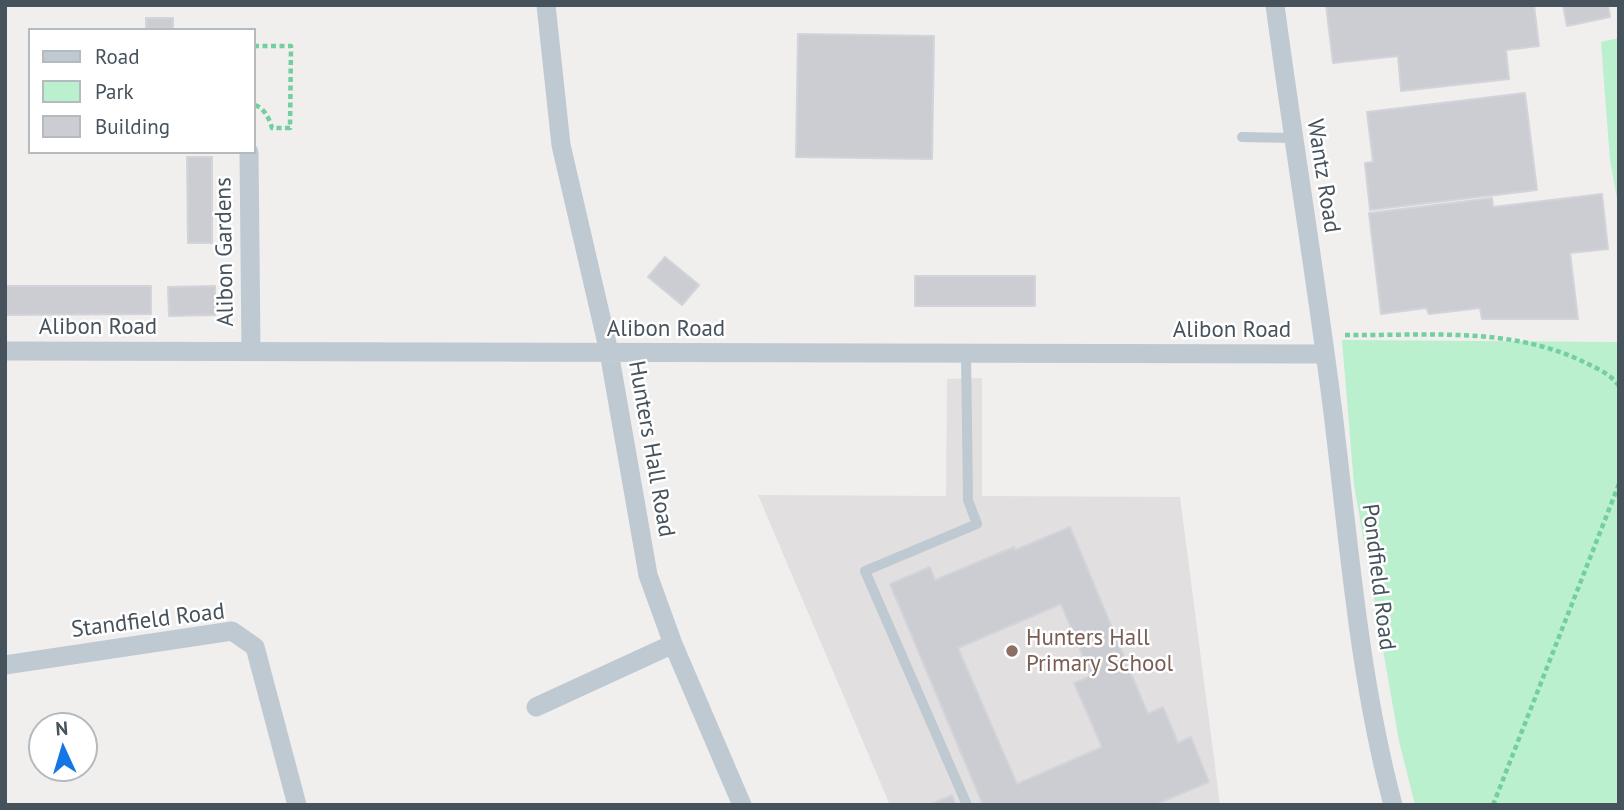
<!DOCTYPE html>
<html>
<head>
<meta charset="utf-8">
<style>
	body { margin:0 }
	#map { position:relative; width:1624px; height:810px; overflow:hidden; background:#f1eeee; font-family:"PT Sans",sans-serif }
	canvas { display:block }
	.frame { position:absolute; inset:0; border:7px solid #46525c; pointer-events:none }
	.legend { position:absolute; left:28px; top:28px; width:228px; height:126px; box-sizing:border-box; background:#fff; border:2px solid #b5babe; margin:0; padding:9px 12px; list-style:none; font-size:21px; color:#46525c }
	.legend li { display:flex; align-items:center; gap:14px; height:35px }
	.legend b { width:35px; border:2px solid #b5babe }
	.north { position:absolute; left:28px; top:712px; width:70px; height:70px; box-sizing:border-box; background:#fff; border:2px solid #b5babe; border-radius:50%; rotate:356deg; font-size:19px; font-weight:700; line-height:28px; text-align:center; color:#46525c }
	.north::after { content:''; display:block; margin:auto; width:24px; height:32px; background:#1475e5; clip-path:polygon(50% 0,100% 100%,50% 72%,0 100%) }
</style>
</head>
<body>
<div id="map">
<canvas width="1624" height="810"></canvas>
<div class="frame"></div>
<ul class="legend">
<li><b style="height:9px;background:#bec9d1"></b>Road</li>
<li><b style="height:19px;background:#bbf0ce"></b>Park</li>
<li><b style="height:19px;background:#cbcdd3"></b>Building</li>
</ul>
<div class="north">N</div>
</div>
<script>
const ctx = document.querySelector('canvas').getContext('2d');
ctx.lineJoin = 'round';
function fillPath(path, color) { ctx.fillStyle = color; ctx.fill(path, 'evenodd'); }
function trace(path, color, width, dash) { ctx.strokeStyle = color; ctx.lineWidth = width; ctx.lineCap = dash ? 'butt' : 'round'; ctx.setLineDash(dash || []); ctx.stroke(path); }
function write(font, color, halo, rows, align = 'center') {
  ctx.font = font + ' "PT Sans",sans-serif'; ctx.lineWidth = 5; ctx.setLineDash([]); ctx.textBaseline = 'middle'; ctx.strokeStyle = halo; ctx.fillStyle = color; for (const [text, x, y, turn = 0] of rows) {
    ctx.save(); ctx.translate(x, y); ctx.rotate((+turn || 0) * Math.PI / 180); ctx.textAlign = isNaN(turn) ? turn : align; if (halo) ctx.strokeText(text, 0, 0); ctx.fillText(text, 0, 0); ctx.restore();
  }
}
fillPath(new Path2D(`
	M982,378v118l198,1 40,308h-330l-132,-310 188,1 1,-117z`), '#e2dfe0');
fillPath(new Path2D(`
	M1619,38v172l-9,-50 -9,-118z
	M1342,340l277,2v463h-204l-16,-64 -45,-256z`), '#bbf0ce');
const building = new Path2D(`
	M1326,5h208l5,41 -33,4 3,29 -108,12 -3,-35 -65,7z
	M1563,5h45l2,12 -43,9z
	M146,18h27v12h-27z
	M798,34l136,2 -2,123 -136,-2z
	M1525,93l12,97 -167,20 -5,-47 8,-1 -6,-50z
	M187,157h25v86h-24z
	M1602,194l6,55 -38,4 8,66h-96l-2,-11 -51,6 -3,-6 -45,6 -12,-101 123,-15 1,9z
	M665,257l34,28 -17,20 -34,-28z
	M915,276h120v30h-120z
	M5,286h146v28l-146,1z
	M215,286v29l-46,1 -1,-29z
	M1070,527l78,187 15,-7 15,36 13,-6 18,45 -55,23h-171l-93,-221 40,-17 5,13 79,-33 1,3zM1061,604l30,72 -17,7 28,64 -85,37 -59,-136z
	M952,795l4,10h-27z`);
fillPath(building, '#cbcdd3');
trace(building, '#d2d4da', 2);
trace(new Path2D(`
	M254,46h37l-1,82h-18c-3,-10 -8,-21 -18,-23
	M1345,335c80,1 165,-9 239,27 12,6 27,12 35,24
	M1493,805l126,-321`), '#72cf9f', 4.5, [5, 3.5]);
trace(new Path2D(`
	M1242,137l50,1
	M966,353l2,147 9,24 -112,47 102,234`), '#bec9d1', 10);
trace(new Path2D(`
	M546,5l15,140 48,207 39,223 25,69 69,161
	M1275,5c18,136 41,272 58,408 16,131 26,265 60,392
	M249,152l2,199
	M5,351l1320,3
	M5,665l227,-34 23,16 42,158
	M536,707l137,-63`), '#bec9d1', 19);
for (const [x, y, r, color] of [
	[1012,651,7,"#8d6e63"]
]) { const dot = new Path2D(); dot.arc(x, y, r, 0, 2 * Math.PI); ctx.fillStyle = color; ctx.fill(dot); trace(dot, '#fff', 2.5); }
write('23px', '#46525c', '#fff', [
	["Wantz Road",1323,176,81],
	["Alibon Gardens",225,252,-91],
	["Alibon Road",98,327],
	["Alibon Road",666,329],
	["Alibon Road",1232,330],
	["Hunters Hall Road",651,449,80],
	["Pondfield Road",1378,577,83],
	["Standfield Road",148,621,-7]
]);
write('23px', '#785e54', '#fff', [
	["Hunters Hall",1026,638],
	["Primary School",1026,664]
], 'left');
</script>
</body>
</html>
